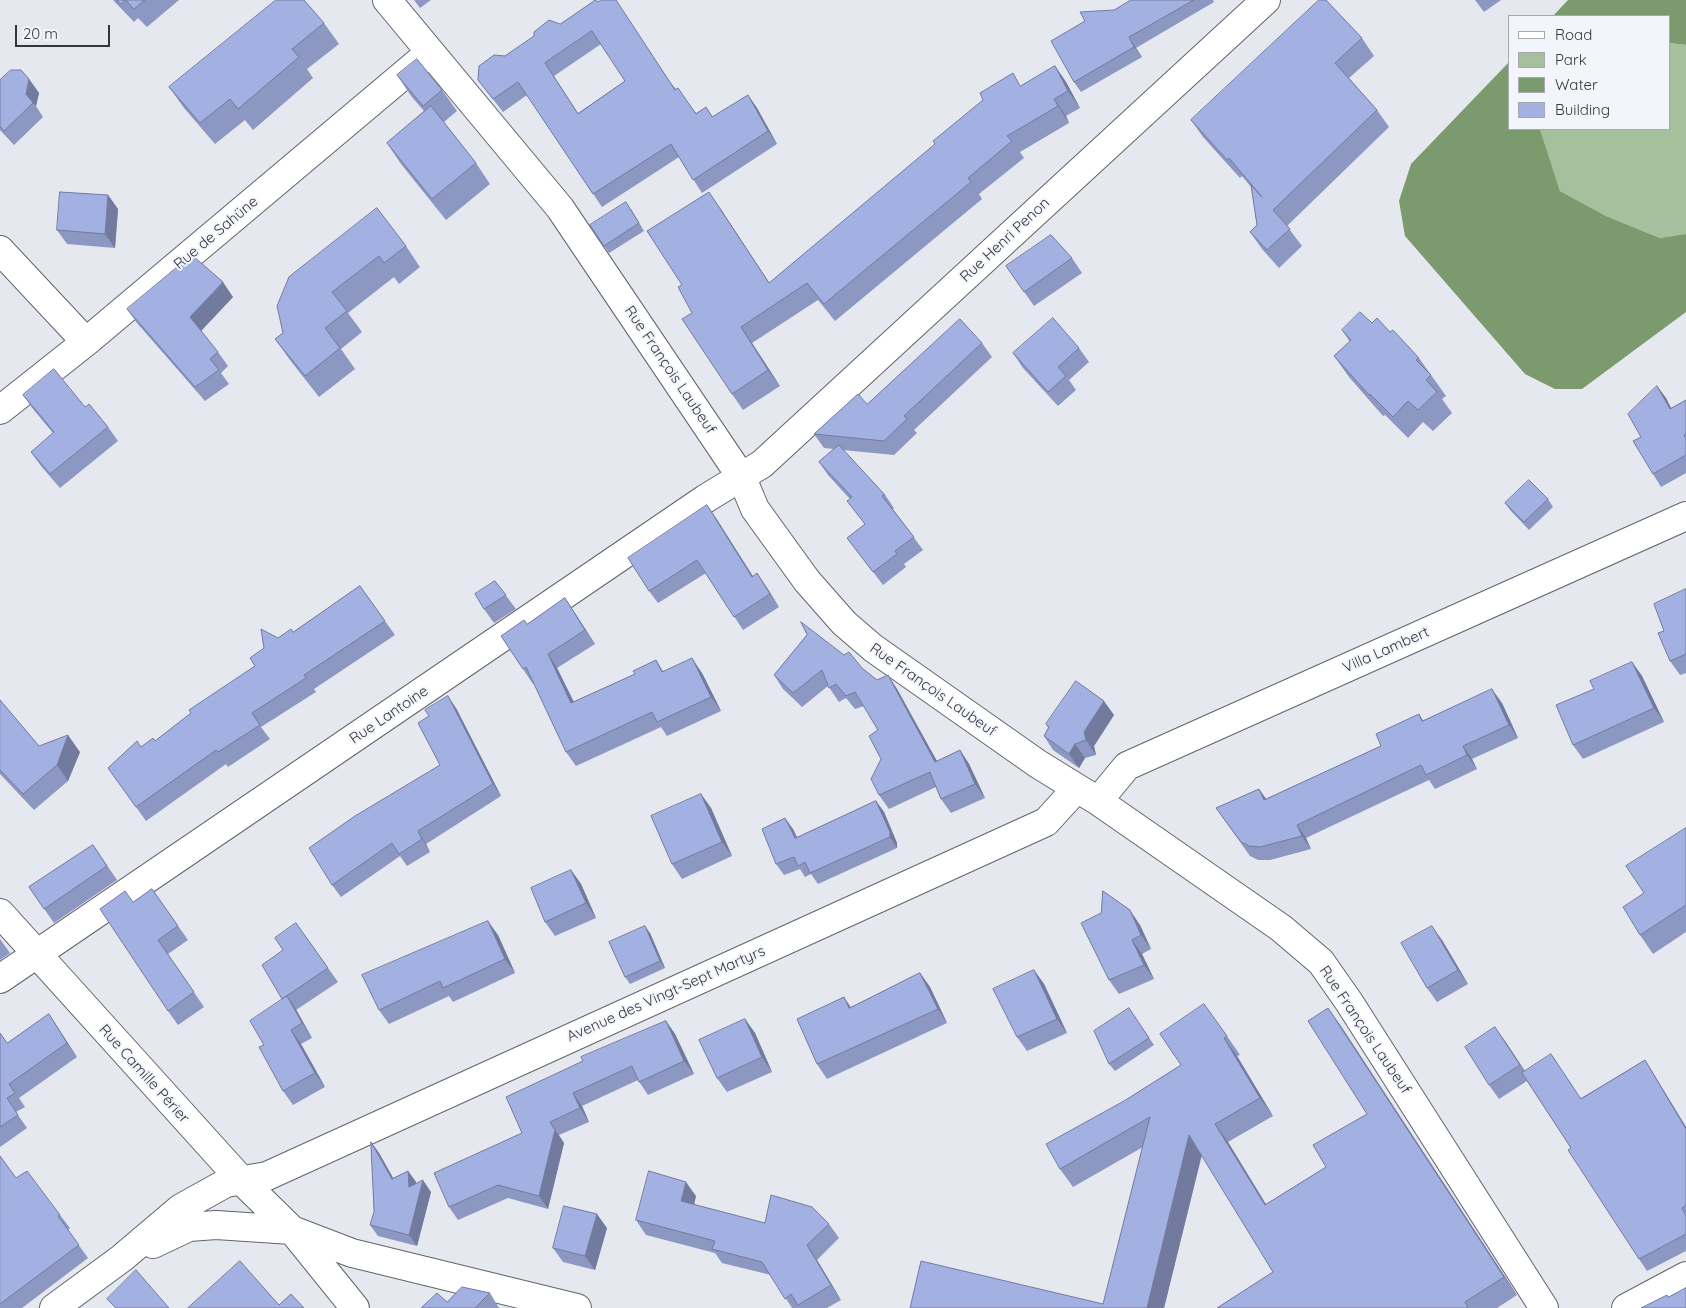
<!DOCTYPE html>
<html>
<head>
<meta charset="utf-8">
<style>
	body { margin:0 }
	#map { position:relative; width:1686px; height:1308px; overflow:hidden; background:#e6e8f0; font-family:Quicksand,sans-serif }
	canvas { display:block }
	.legend { position:absolute; left:1508px; top:15px; width:162px; height:115px; box-sizing:border-box; background:#f3f5fd; border:1px solid #a7a9af; margin:0; padding:6px 9px; list-style:none; font-size:15px; color:#353639 }
	.legend li { display:flex; align-items:center; gap:10px; height:25px }
	.legend b { width:25px; border:1px solid #a7a9af }
	.scale { position:absolute; left:15px; top:25px; width:95px; height:22px; box-sizing:border-box; border:2px solid #353639; border-top:0; padding-left:6px; font-size:15px; line-height:18px; white-space:nowrap; color:#353639; -webkit-text-stroke:4px #f3f5fd; paint-order:stroke }
</style>
</head>
<body>
<div id="map">
<canvas width="1686" height="1308"></canvas>
<ul class="legend">
<li><b style="height:6px;background:#fff"></b>Road</li>
<li><b style="height:14px;background:#a6bf9c"></b>Park</li>
<li><b style="height:14px;background:#7b9b6e"></b>Water</li>
<li><b style="height:14px;background:#a3b0e2"></b>Building</li>
</ul>
<div class="scale">20 m</div>
</div>
<script>
const ctx = document.querySelector('canvas').getContext('2d');
ctx.lineJoin = 'round';
function fillPath(path, color) { ctx.fillStyle = color; ctx.fill(path, 'evenodd'); }
function trace(path, color, width, dash) { ctx.strokeStyle = color; ctx.lineWidth = width; ctx.lineCap = dash ? 'butt' : 'round'; ctx.setLineDash(dash || []); ctx.stroke(path); }
function write(font, color, halo, rows, align = 'center') {
  ctx.font = font + ' Quicksand,sans-serif'; ctx.lineWidth = 4; ctx.setLineDash([]); ctx.textBaseline = 'middle'; ctx.strokeStyle = halo; ctx.fillStyle = color; for (const [text, x, y, turn = 0] of rows) {
    ctx.save(); ctx.translate(x, y); ctx.rotate((+turn || 0) * Math.PI / 180); ctx.textAlign = isNaN(turn) ? turn : align; if (halo) ctx.strokeText(text, 0, 0); ctx.fillText(text, 0, 0); ctx.restore();
  }
}
fillPath(new Path2D(`
	M1670,43l16,2v189l-26,4 -54,-22 -46,-25 -20,-62h130z`), '#a6bf9c');
fillPath(new Path2D(`
	M1568,0h118v45l-16,-2v-27h-117z
	M1510,61v68h30l20,62 46,25 54,22 26,-4v78l-104,77h-27l-30,-15 -120,-138 -6,-35 12,-37z`), '#7b9b6e');
const minor = new Path2D(`
	M387,0l173,208 182,270 13,31 52,72 37,42 29,25 165,116 60,37 183,127 40,34 28,40 195,306
	M0,250l86,92
	M0,410l86,-68 341,-287
	M1098,801l29,-35 559,-250
	M0,913l243,269 49,48 63,78
	M0,979l705,-480 57,-35 504,-464
	M153,1244l36,-17 27,-2 76,5 60,23 225,55
	M54,1308l68,-50 59,-50 45,-25 41,-7 779,-354 31,-34
	M1626,1308l60,-32`);
trace(minor, '#62646b', 30);
trace(minor, '#fff', 28);
fillPath(new Path2D(`
	M113,0h66l-32,27 -9,-9 -4,4z
	M414,0h17l-11,8z
	M596,0l80,89 20,24 10,-6 7,10 35,-22 9,13 20,36 -75,49 -23,-36 -77,50 -75,-112 -24,17 -25,-32 27,-24 55,-32zM601,44l24,37 -47,32 -24,-37z
	M1131,0h82l1,2 -78,46 6,9 -61,35 -7,-10 40,-72z
	M1475,0h26l-17,12z
	M324,23l15,21 -32,25 6,9 -60,52 -8,-10 -30,24 -31,-36 -15,-21z
	M1362,38l12,18 -25,22 28,32 12,17 -102,99 15,20 -23,22 -17,-19 -12,-17 7,-7 -6,-38 -9,-11 -2,2 -37,-41 -12,-17z
	M1055,66l11,16 14,26 -14,8 3,7 -49,29 4,6 -45,36 3,5 -147,122 -17,-21 -66,43 28,43 -37,24 -11,-16 -40,-81 -10,-28 38,-77 49,75 253,-198z
	M397,75l45,15 15,21 -13,11 32,41 14,21 -44,36 -45,-56 -14,-21 37,-32 -13,-15z
	M29,79l10,14 -3,13 7,11 -29,28 -14,-15v-50z
	M108,195l10,14 -3,39 -48,-4 -10,-14z
	M631,209l13,22 -35,22 -19,-28z
	M406,246l14,21 -21,17 -5,-7 -46,36 14,19 -21,17 14,20 -36,28 -29,-37 -15,-21 8,-6 6,-56z
	M1072,258l10,15 -48,33 -28,-40z
	M233,297l-32,34 17,21 10,14 -7,7 8,11 -24,17 -68,-78 -10,-14z
	M1372,323l18,9 29,26 27,38 -4,3 10,14 -19,18 -10,-9 -15,16 -23,-23 -2,1 -34,-39 -15,-21 16,-14 -8,-12z
	M982,343l10,14 -78,73 3,3 -23,22 -51,-5 42,45 9,13 -1,1 30,41 -19,14 2,3 -23,18 -36,-47 18,-13 -15,-26 -22,-24 -9,-13 15,-13 -10,-1 -10,-14 53,-30z
	M1079,348l10,14 -20,18 7,10 -18,16 -35,-38 -10,-15z
	M1657,386l9,12 5,10 15,-8v73l-25,14 -8,-13 -12,-37z
	M23,395l62,12 23,20 10,14 -58,47 -19,-22 -10,-14 22,-19 -20,-24z
	M1548,499l5,8 -24,23 -19,-20 -5,-7z
	M716,518l37,58 4,-3 22,34 -36,23 -37,-57 -48,30 -9,-12z
	M495,581l21,28 -22,14 -10,-14z
	M360,586l35,49 -81,54 2,3 -55,35 9,12 -42,28 -2,-3 -80,57 -38,-53 33,-21 14,-6 100,-75 23,-28 15,-6z
	M1686,589v84l-6,2 -10,-14 -6,-30z
	M565,598l30,46 -38,24 17,34 61,-28 21,-14 7,11 39,2 19,38 -54,25 -6,-9 -85,39 -10,-14 -32,-69 -1,1 -10,-15 4,-45z
	M807,635l55,33 15,12 11,-5 9,14 40,72 23,-11 9,14 16,34 -34,15 -10,-14 -5,-12 -47,22 -10,-14 2,-36 -3,-29 -14,-24 -9,3 -9,-11 -7,4 -11,-16 -26,21 -19,-18 -9,-14z
	M1632,662l10,14 22,46 -81,37 -10,-14 21,-56z
	M0,700l39,46 41,6 -12,29 -34,29 -34,-36z
	M1502,703l16,35 -46,21 5,10 -42,20 -6,-9 -123,58 5,11 -41,11h-12l-8,-4 -34,-48 43,-19 7,10 115,-53 38,-32 4,6z
	M456,708l45,88 -75,48 4,8 -23,14 -7,-10 -59,41 -9,-12 108,-120z
	M1114,715l-20,31 2,9 -11,3 -6,10 -26,-18 -9,-14 4,-8 -2,-4z
	M701,794l10,14 21,48 -50,23 -10,-15z
	M876,801l8,11 13,31v5l-79,36 -7,-10 -6,3 -5,-8 -16,6 -8,-11 17,-35 4,8z
	M1686,828v104l-33,22 -13,-19 4,-42z
	M93,845l24,35 -63,43 -25,-36z
	M571,870l10,14 15,34 -41,18 -10,-14z
	M152,889l36,51 -20,14 36,53 -26,18 -10,-14 -35,-109z
	M296,923l42,59 -42,28 16,28 -11,6 24,43 -32,18 -10,-14 -19,-46 18,-46 1,-49z
	M1140,925l11,24 -9,5 12,25 -35,15 -10,-14z
	M650,933l15,35 -35,16 -5,-7z
	M498,935l17,38 -62,29 -4,-6 -60,28 -10,-14z
	M0,939l10,14 -10,7z
	M1442,940l26,44 -31,18 -10,-14z
	M1034,970l10,14 23,49 -40,18 -10,-14z
	M920,973l10,14 17,36 -120,56 -10,-15 34,-57z
	M1129,1008l25,37 -39,26 -6,-7z
	M1328,1008l189,287 -20,13h-280l56,-36 -71,-117 -38,153h-254l193,-4 40,-157 -70,40 -13,-18 64,-68 103,-65 13,19 -3,1 36,60 -45,26 38,62 60,-37 41,-53z
	M49,1014l28,43 -58,41 6,9 -9,5 11,16 -27,19v-114l7,10z
	M745,1019l10,14 17,39 -45,20 -10,-14z
	M666,1021l9,13 19,40 -46,21 -10,-15 -56,26 7,16 -30,13 5,8 -16,66 -40,-11 -50,22 -9,-13 73,-74 61,-72z
	M1505,1041l20,30 56,27 64,-38 8,13 33,54v124l-39,20 -8,-12 -68,-111 -44,-67 -28,18 -10,-14z
	M371,1142l8,11 14,25 15,-7 8,11v2l15,8 -14,54 -39,-10 -8,-11 4,-13z
	M0,1156l16,22 44,37 10,13 -2,2 20,28 -66,50h-22z
	M696,1196l-2,9 71,18 64,1 10,14 -22,22 24,40 -14,8h-35l-21,-33 -49,-12 -7,-10 -69,-18 -10,-15z
	M607,1228l-12,42 -32,-8 -10,-14z
	M490,1293l9,15h-78l26,-6z`), '#8c97c2');
fillPath(new Path2D(`
	M616,0l68,103 -9,-13z
	M1129,37l7,11 6,9 -8,-10z
	M1055,66l11,16 14,26 -12,-17z
	M29,79l10,14 -3,13 -10,-12z
	M748,95l9,13 20,36 -9,-13z
	M1054,99l12,17 3,7 -11,-17z
	M709,192l11,16 60,91 -11,-16z
	M108,195l10,14 -3,39 -10,-14z
	M223,282l10,15 -33,35 -10,-15z
	M741,327l11,16 28,43 -12,-16z
	M1657,386l9,12 12,24 -8,-13z
	M707,505l9,13 45,72 -9,-13z
	M757,573l9,13 13,21 -9,-13z
	M565,598l10,15 20,31 -10,-14z
	M548,654l9,14 24,49 -10,-14z
	M692,658l10,15 19,38 -10,-14z
	M1632,662l10,14 22,46 -10,-14z
	M888,675l9,14 48,87 -10,-14z
	M1492,689l10,14 16,35 -9,-13z
	M448,696l8,12 45,88 -8,-12z
	M1104,701l10,14 -20,31 2,9 -10,-15 -2,-8z
	M68,735l12,17 -12,29 -11,-16z
	M1075,744l10,14 -6,10 -10,-14z
	M1463,746l9,13 5,10 -10,-14z
	M960,750l9,14 16,34 -10,-14z
	M1259,789l10,14 -5,-3z
	M701,794l10,14 21,48 -10,-14z
	M876,801l8,11 13,31v5l-7,-11z
	M785,818l8,11 9,20 -7,-11z
	M1297,825l9,13 5,11 -9,-13z
	M418,831l8,13 4,8 -8,-13z
	M571,870l10,14 15,34 -10,-15z
	M1130,910l10,15 11,24 -10,-14z
	M488,921l10,14 17,38 -10,-14z
	M645,926l5,7 15,35 -5,-7z
	M1432,926l10,14 26,44 -10,-14z
	M1132,940l10,14 12,25 -10,-14z
	M1034,970l10,14 23,49 -10,-14z
	M920,973l10,14 17,36 -9,-14z
	M287,996l10,15 15,27 -10,-15z
	M844,997l10,15 -5,-4z
	M1328,1008l13,18 176,269 -13,-18z
	M49,1014l9,14 19,29 -10,-14z
	M745,1019l10,14 17,39 -10,-15z
	M666,1021l9,13 19,40 -10,-13z
	M1495,1027l10,14 25,38 -10,-14z
	M291,1030l10,14 24,43 -10,-14z
	M1224,1038l13,18 36,60 -13,-18z
	M1645,1060l8,13 33,54v2z
	M573,1093l9,13 7,16 -9,-14z
	M550,1122l14,21 -16,66 -9,-13z
	M1215,1124l13,18 49,81 -12,-18z
	M1189,1135l13,18 -38,155h-17z
	M371,1142l8,11 21,37 -8,-11z
	M408,1171l8,11v16l-7,-11z
	M423,1180l8,12 -14,54 -8,-11z
	M686,1182l10,14 -5,20 -10,-15z
	M597,1214l10,14 -12,42 -10,-14z
	M807,1245l10,15 24,40 -10,-15z`), '#727b9e');
const building = new Path2D(`
	M117,0h8l-4,4z
	M126,0h19l-11,9z
	M276,0h28l20,23 -32,26 7,8 -61,52 -8,-10 -30,24 -31,-36z
	M596,0l2,2 3,-2h15l59,90 3,-2 18,26 10,-7 6,10 36,-22 20,36 -75,49 -22,-36 -78,50 -75,-112 -25,17 -15,-19 1,-14 15,-11 11,1 29,-20v-4l15,-12 11,4zM592,31l33,50 -47,33 -33,-51z
	M1131,0h63l-65,37 5,10 -60,35 -23,-41 34,-20 -5,-9 34,-2z
	M1319,0h7l36,38 -27,25 42,47 -104,100 17,19 -23,21 -17,-18 7,-7 -6,-40 11,12 -33,-39 -2,2 -36,-40z
	M417,59l25,31 -19,16 -26,-31z
	M1055,66l13,25 -14,8 4,7 -51,30 5,5 -44,37 3,4 -147,122 -17,-21 -66,44 27,43 -36,24 -50,-75 10,-6 -14,-26 4,-2 -35,-54 62,-39 60,91 166,-139 -2,-3 50,-41 -3,-7 33,-20 7,13z
	M11,70h10l8,9 -3,15 7,9 -29,28 -4,-5v-46z
	M431,106l45,57 -44,36 -45,-56z
	M60,192l48,3 -3,39 -48,-4z
	M626,202l13,21 -35,23 -14,-21z
	M377,208l29,38 -22,17 -5,-7 -47,36 15,19 -22,17 15,20 -35,28 -30,-37 8,-6 -6,-27 12,-29z
	M1051,235l21,23 -48,34 -18,-26z
	M192,255l31,27 -33,35 28,35 -8,7 9,11 -24,17 -68,-78z
	M1360,312l12,11 5,-5 13,14 3,-2 26,28 -3,2 15,15 -5,5 11,12 -19,18 -10,-9 -15,16 -23,-23 -1,1 -35,-39 17,-16 -9,-10z
	M1053,318l26,30 -21,19 8,9 -18,16 -35,-39z
	M960,319l22,24 -78,73 3,3 -23,22 -70,-7 44,-40 9,10z
	M54,369l31,38 4,-3 19,23 -58,47 -19,-22 23,-20 -31,-37z
	M1657,386l13,23 16,-9v34l-2,1 2,4v16l-33,19 -20,-33 8,-4 -13,-23z
	M839,445l46,50 -3,1 32,41 -19,14 2,3 -24,18 -26,-34 18,-14 -18,-23 5,-4 -33,-35z
	M1529,480l19,19 -24,23 -19,-19z
	M707,505l45,72 5,-4 13,21 -36,23 -37,-57 -48,31 -21,-33z
	M495,581l11,14 -22,14 -9,-15z
	M360,586l25,35 -81,54 2,3 -54,35 8,12 -42,27 -2,-2 -80,57 -28,-39 29,-27 4,6 12,-9 2,3 36,-28 -2,-3 66,-44 -5,-8 14,-10 -3,-19 17,9 13,-9 2,3z
	M1686,589v65l-16,7 -12,-28 6,-2 -10,-27z
	M565,598l20,32 -37,24 23,49 64,-29 -2,-3 23,-11 6,12 30,-14 19,39 -54,25 -5,-10 -86,40 -40,-85 -3,2 -22,-33 23,-16 3,4z
	M801,622l43,33 5,-3 13,16 15,12 11,-5 47,87 25,-12 15,34 -34,15 -11,-27 -51,23 -8,-16 10,-20 -12,-23 9,-6 -23,-38 -9,4 -10,-12 -7,4 -7,-18 -29,23 -19,-18 33,-40z
	M1632,662l22,46 -81,37 -17,-40 38,-16 -4,-8z
	M1076,681l28,20 -20,31 2,8 -11,4 -6,10 -25,-18 5,-9 -3,-3z
	M1492,689l17,36 -46,21 4,9 -41,20 -5,-10 -124,60 5,11 -42,11 -11,-1 -8,-4 -25,-34 43,-19 5,11 117,-54 -5,-12 43,-20 3,7z
	M448,696l45,88 -75,47 4,8 -23,15 -7,-11 -60,42 -23,-37 46,-32 85,-51 -22,-42 11,-7 -4,-6z
	M0,700l39,46 29,-11 -11,30 -34,29 -23,-24z
	M701,794l21,48 -50,22 -21,-48z
	M876,801l14,31v5l-80,36 -5,-11 -7,4 -4,-9 -18,7 -14,-35 23,-11 10,20z
	M1686,828v77l-46,30 -17,-28 21,-14 -18,-27z
	M93,845l14,21 -63,43 -15,-22z
	M571,870l15,33 -41,19 -14,-34z
	M152,889l26,37 -20,14 36,52 -26,19 -68,-102 25,-18 8,11z
	M1103,891l27,19 11,25 -9,5 12,25 -35,15 -28,-57 20,-10z
	M488,921l17,38 -62,29 -3,-7 -61,29 -17,-35z
	M296,923l32,45 -46,31 -20,-34 21,-15 -8,-12z
	M645,926l15,35 -35,16 -16,-35z
	M1432,926l26,44 -31,18 -26,-45z
	M1034,970l23,49 -40,18 -24,-48z
	M920,973l18,36 -121,55 -20,-45 47,-22 5,11z
	M287,996l15,27 -11,7 24,43 -32,18 -24,-44 5,-2 -14,-24z
	M1204,1004l23,32 -3,2 36,60 -45,26 50,81 61,-38 -13,-22 54,-31 -59,-93 20,-13 176,269 -39,25 3,6h-251l56,-36 -84,-137 -42,173h-237l11,-47 182,43 47,-187 -90,52 -14,-25 78,-43 57,-36 -21,-31z
	M1129,1008l20,30 -40,26 -15,-33z
	M49,1014l18,29 -58,41 6,9 -8,5 11,17 -18,12v-94l7,10z
	M745,1019l17,38 -45,21 -18,-38z
	M666,1021l18,40 -45,21 -7,-16 -59,27 7,15 -30,14 5,8 -16,66 -41,-11 -49,22 -15,-34 88,-40 -16,-36 77,-36 -2,-4z
	M1495,1027l25,38 -31,20 -24,-38z
	M1551,1054l30,45 64,-39 41,69v76l-4,3 4,8v18l-47,25 -71,-109 3,-2 -49,-75z
	M371,1142l21,37 16,-8 1,16 14,-7 -14,55 -39,-10 4,-13z
	M0,1156l16,22 11,-7 33,44 -2,1 21,29 -79,59z
	M649,1171l37,11 -5,19 84,22 6,-28 41,12 17,17 -22,21 24,40 -33,20 -7,-11 -6,5 -23,-37 -50,-13 3,-8 -79,-21z
	M564,1206l33,8 -12,42 -32,-8z
	M240,1261l39,44 12,-11 13,14h-116z
	M136,1270l33,38h-53l-9,-9z
	M462,1287l28,6 -15,15h-54l16,-15 10,9z
	M1686,1288v20h-45l26,-13 1,2z`);
fillPath(building, '#a3b0e2');
trace(building, '#727b9e', 1);
write('15px', '#353639', '#f3f5fd', [
	["Rue de Sahüne",216,233,-40],
	["Rue Henri Penon",1005,240,-43],
	["Rue François Laubeuf",670,370,56],
	["Villa Lambert",1386,650,-24],
	["Rue François Laubeuf",933,690,35],
	["Rue Lantoine",389,715,-34],
	["Avenue des Vingt-Sept Martyrs",666,994,-24],
	["Rue François Laubeuf",1365,1030,56],
	["Rue Camille Périer",144,1074,48]
]);
</script>
</body>
</html>
